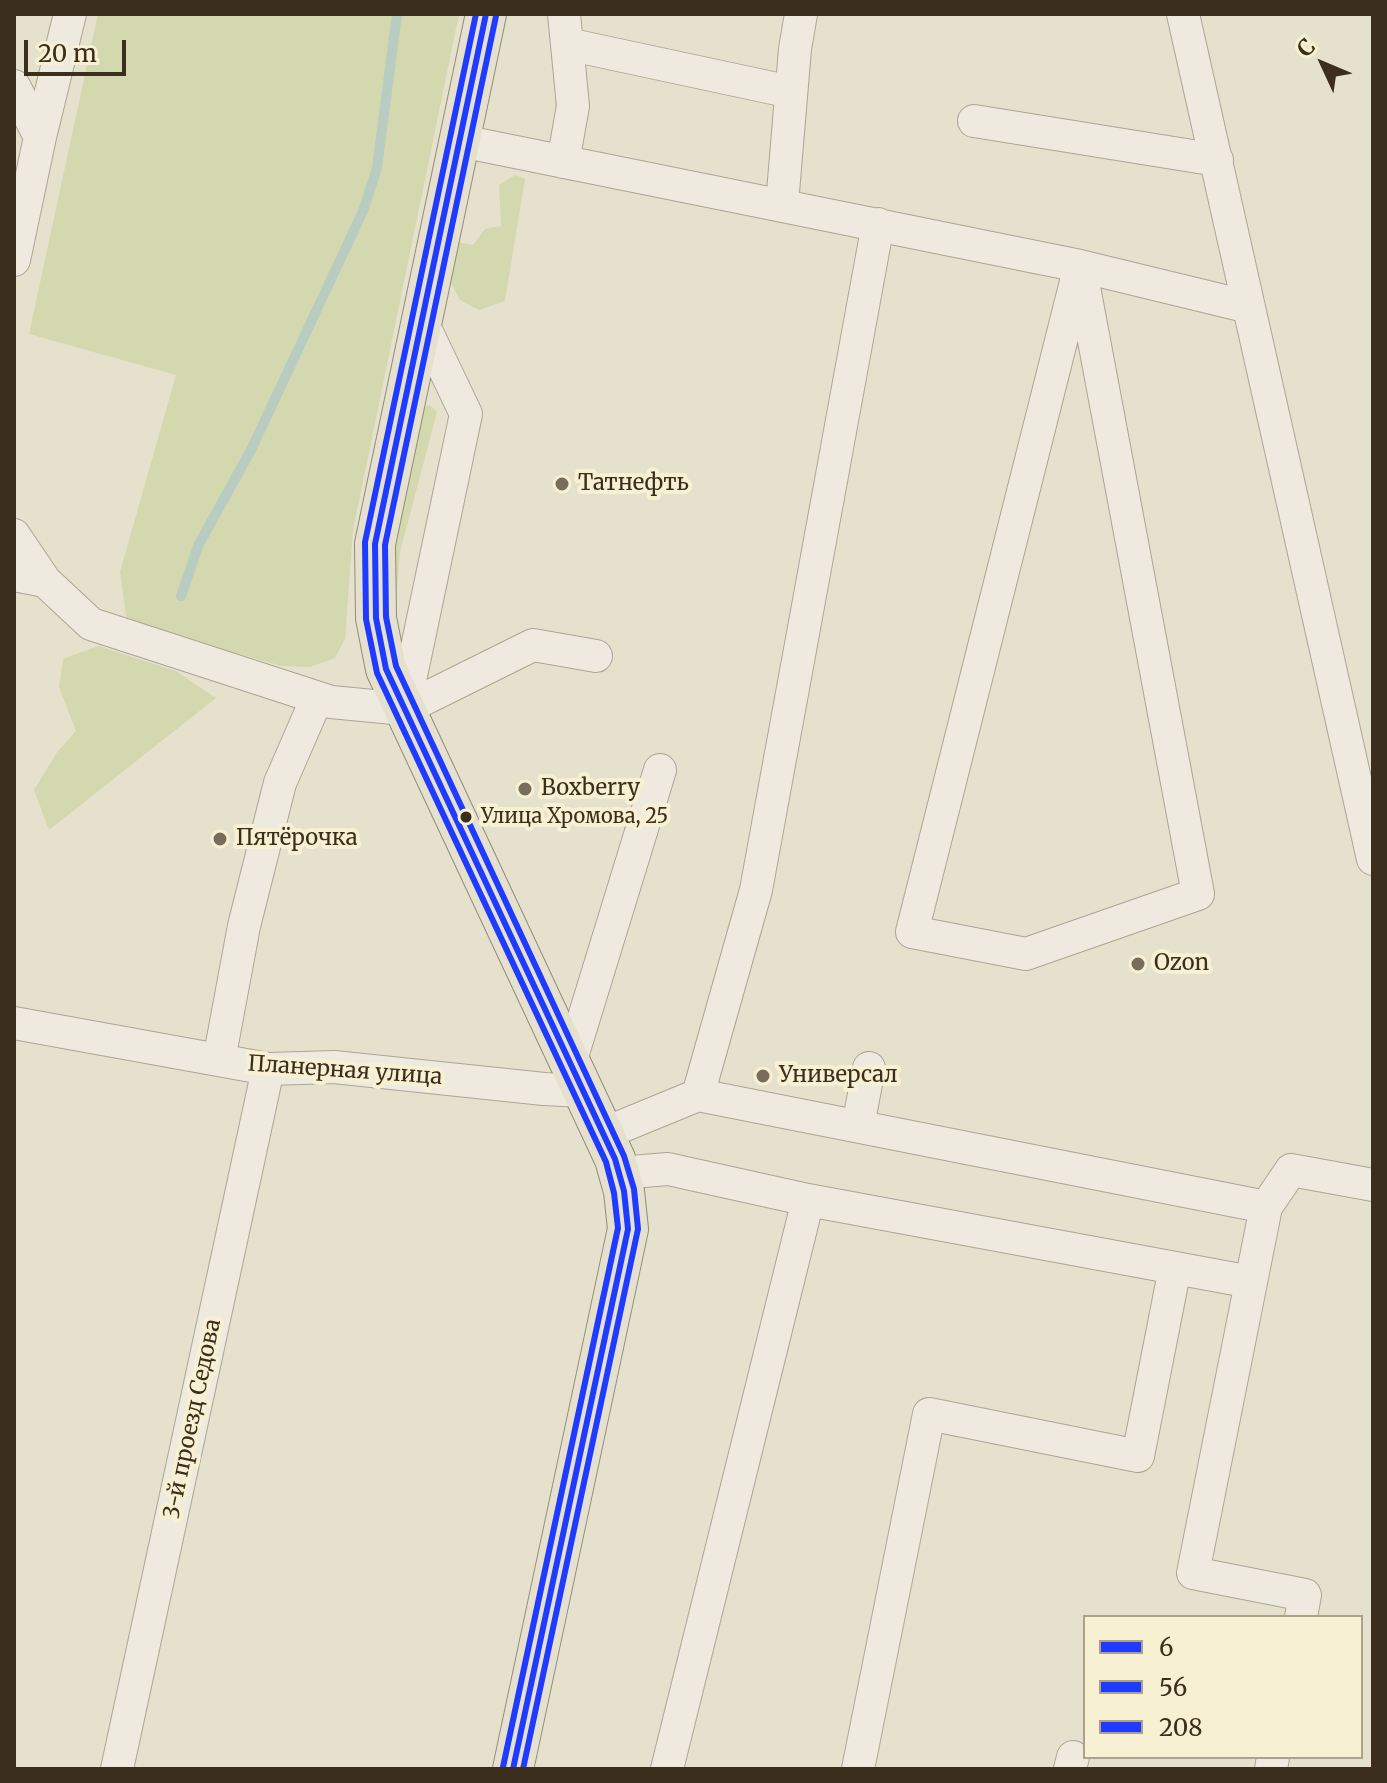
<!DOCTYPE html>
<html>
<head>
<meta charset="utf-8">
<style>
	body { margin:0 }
	#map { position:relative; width:1387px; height:1783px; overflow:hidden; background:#e6e1cc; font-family:Merriweather,serif }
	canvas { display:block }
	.frame { position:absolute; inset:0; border:16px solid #3b2e1d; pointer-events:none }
	.legend { position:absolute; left:1083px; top:1615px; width:280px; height:144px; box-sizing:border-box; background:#f8f0d2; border:2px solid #aca28a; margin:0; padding:10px 14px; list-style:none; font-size:24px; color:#3b2e1d }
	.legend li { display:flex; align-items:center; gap:16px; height:40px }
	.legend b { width:40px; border:2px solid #aca28a }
	.north { position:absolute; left:1283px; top:24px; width:80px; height:80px; -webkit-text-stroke:6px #f8f0d2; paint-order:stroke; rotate:314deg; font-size:22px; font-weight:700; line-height:32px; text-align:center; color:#3b2e1d }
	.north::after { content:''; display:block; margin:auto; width:28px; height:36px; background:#3b2e1d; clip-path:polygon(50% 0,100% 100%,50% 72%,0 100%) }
	.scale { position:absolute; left:24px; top:40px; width:102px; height:36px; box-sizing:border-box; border:4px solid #3b2e1d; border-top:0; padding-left:10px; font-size:24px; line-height:28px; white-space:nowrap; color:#3b2e1d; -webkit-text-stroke:6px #f8f0d2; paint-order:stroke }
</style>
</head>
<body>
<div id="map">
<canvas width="1387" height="1783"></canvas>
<div class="frame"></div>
<ul class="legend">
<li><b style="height:10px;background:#1f3bff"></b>6</li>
<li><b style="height:10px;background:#1f3bff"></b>56</li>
<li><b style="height:10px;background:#1f3bff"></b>208</li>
</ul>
<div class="north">С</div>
<div class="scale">20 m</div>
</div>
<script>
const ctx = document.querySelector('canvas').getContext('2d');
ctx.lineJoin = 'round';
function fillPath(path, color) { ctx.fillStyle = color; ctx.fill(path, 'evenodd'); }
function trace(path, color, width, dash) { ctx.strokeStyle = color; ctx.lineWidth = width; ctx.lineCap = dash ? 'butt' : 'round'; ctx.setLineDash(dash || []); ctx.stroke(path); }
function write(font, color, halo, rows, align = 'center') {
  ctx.font = font + ' Merriweather,serif'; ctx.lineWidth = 8; ctx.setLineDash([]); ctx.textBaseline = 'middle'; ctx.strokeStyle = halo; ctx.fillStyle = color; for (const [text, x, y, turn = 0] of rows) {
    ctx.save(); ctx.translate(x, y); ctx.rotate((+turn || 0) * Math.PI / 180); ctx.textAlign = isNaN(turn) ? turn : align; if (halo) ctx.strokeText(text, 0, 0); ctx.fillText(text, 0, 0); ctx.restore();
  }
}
fillPath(new Path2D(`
	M98,14h361l-106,516 -8,109 -10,19 -25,9 -28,-1 -155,-43 -7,-51 56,-197 -147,-41z
	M515,175l10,4 -20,122 -26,9 -19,-10 -13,-25 10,-33 16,3 12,-16 16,-3 -2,-41z
	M430,405l7,7 -37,140 -5,63 -10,-59 36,-148z
	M98,646l78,25 40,27 -167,132 -15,-40 24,-39 18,-20 -17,-44 4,-28z`), '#d4d8ae');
trace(new Path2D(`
	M181,596l18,-52 52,-94 112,-239 14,-43 20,-154`), '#b8ccc2', 10);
const minor = new Path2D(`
	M1183,14l190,845
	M567,44l224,48
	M14,86l26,51 -26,123
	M974,121l243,39
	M40,137l30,-123
	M461,141l619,125 169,41
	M563,162l10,-56 -9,-92
	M782,204l13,-155 6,-35
	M1080,266l118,628 -172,60 -114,-22z
	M14,535l31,46
	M14,575l31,6 46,43 240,78 73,7 129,-64 63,11
	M404,709l62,-295 -44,-92
	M14,1023l254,46 66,-2 210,22 39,2
	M219,1060l25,-134 36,-143 37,-85
	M570,1063l90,-293
	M698,1095l58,-205 122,-666
	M858,1126l11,-58
	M603,1134l95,-39 568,112 -73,366 112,22 -4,22
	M619,1173l49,-4 140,31 443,82
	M1266,1207l25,-37 82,15
	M117,1769l151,-700
	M667,1769l141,-569
	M858,1769l71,-355 209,42 37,-188
	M1070,1769l3,-12
	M1271,1769l2,-12`);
const major = new Path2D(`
	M486,14l-111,530 1,74 10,51 229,490 9,32 4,38 -115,540`);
trace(minor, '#aba596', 34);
trace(major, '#918b7c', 42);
trace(minor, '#eeeadf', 32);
trace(major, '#e6e1cf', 40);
trace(new Path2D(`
	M486,14l-111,530 1,74 10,51 229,490 9,32 4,38 -115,540`), '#1f3bff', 6);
trace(new Path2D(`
	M476,14l-111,528 1,77 11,54 229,489 8,31 4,35 -115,539`), '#1f3bff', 6);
trace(new Path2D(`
	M496,16l-111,529 1,72 10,49 228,490 10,33 4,40 -115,540`), '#1f3bff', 6);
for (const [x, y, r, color] of [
	[562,484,8,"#776d5a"],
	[525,789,8,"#776d5a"],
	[466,817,7,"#3b2e1d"],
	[220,839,8,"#776d5a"],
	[1138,964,8,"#776d5a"],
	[763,1076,8,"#776d5a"]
]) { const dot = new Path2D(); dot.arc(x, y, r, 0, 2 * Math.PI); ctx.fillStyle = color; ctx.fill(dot); trace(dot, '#f8f0d2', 3); }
write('20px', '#3b2e1d', '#f8f0d2', [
	["Улица Хромова, 25",481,817]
], 'left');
write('22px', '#3b2e1d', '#f8f0d2', [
	["Татнефть",578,484],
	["Boxberry",541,789],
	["Пятёрочка",236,839],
	["Ozon",1154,964],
	["Универсал",779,1076]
], 'left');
write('22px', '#3b2e1d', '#f8f0d2', [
	["Планерная улица",345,1071,4],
	["3-й проезд Седова",193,1419,-78]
]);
</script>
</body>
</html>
